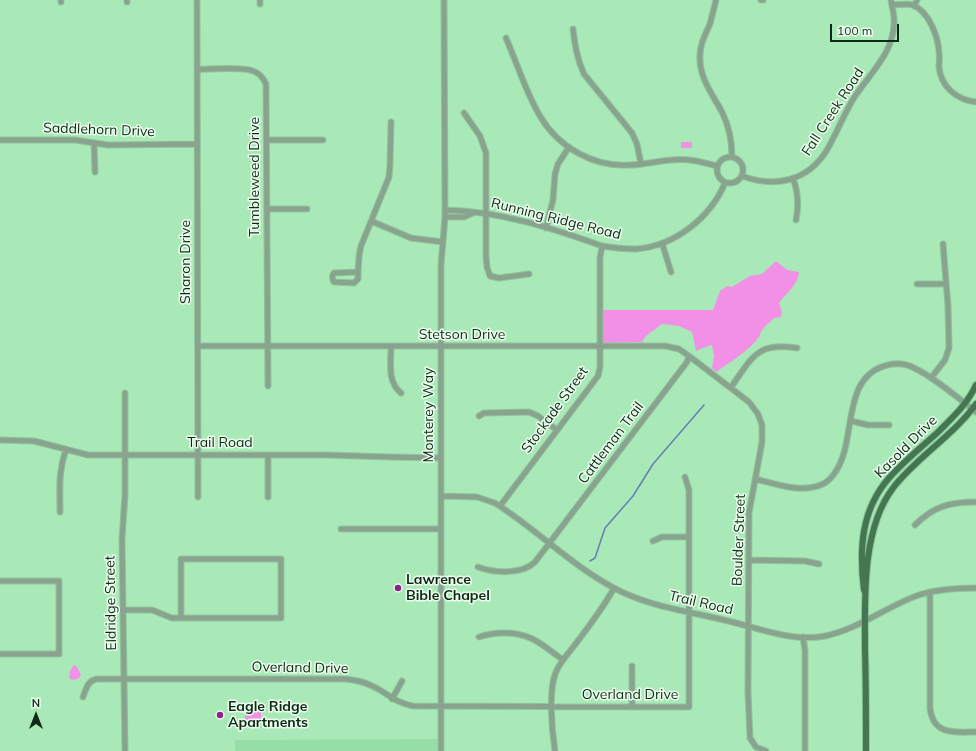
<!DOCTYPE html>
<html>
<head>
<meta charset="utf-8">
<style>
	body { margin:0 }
	#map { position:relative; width:976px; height:751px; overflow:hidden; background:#a9e9b7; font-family:Mulish,sans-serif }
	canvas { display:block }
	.north { position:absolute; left:16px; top:695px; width:40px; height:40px; -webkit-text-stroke:3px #ebfeee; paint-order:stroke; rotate:0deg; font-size:11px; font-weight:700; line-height:16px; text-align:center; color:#0f2916 }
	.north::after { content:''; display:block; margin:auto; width:14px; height:18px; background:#0f2916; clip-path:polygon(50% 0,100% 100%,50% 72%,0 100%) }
	.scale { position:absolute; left:830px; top:24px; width:69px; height:18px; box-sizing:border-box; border:2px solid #0f2916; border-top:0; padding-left:5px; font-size:12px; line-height:14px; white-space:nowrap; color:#0f2916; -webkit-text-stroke:3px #ebfeee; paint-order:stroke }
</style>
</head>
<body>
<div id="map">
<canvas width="976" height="751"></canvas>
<div class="north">N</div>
<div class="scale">100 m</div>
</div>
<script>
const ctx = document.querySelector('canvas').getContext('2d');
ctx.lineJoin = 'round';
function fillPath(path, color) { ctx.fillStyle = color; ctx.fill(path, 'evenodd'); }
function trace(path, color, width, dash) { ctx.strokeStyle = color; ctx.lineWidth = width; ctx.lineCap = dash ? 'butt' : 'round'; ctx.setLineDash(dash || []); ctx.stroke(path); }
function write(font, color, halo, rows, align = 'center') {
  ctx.font = font + ' Mulish,sans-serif'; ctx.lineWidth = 3; ctx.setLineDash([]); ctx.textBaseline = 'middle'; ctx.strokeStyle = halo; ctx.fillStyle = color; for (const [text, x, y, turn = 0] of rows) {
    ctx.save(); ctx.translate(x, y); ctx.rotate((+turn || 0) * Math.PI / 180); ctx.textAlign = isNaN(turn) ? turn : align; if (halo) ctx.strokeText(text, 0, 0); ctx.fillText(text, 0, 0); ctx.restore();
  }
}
fillPath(new Path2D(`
	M438,739v12h-203v-11z`), '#97dda8');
fillPath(new Path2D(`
	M681,142h11v6h-11z
	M776,261l11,9 12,2c-1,13 -13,21 -20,31l3,9 -1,5 -7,1c-3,4 -8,6 -11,11 -2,2 -3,5 -4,8 -9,13 -30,26 -43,35l-4,-4 2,-12 -2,-11 -12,4 -4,2 -4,-19 -13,-6 -17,-2 -16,12 -4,6 -39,1 -1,-33h111l7,-19 7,-5 5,1 18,-11 12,-2z
	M74,665l3,2 4,8c-2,4 -7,6 -11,4 -2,-4 1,-11 4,-14z
	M245,711h16v11h-16z`), '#f290e8');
trace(new Path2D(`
	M590,561l5,-3 10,-30 28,-32 20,-32 51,-59`), '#657eb6', 1.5);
const minor = new Path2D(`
	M61,0v2
	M127,0v2
	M197,0l1,497
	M260,0v4
	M716,0c-2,8 -4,16 -6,24 -5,11 -11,22 -10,35 0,20 13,36 22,53 7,14 10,29 10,45
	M761,0h2
	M892,5c7,0 15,-2 21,0 16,7 25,31 26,47 1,5 0,10 0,15 2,20 18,33 37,35
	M914,6l3,-6
	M573,29c2,16 4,30 11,45l48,59 5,11 4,20
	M506,38c11,25 20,55 34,78 18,31 53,51 89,49 14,0 28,-4 43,-5 15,-2 30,2 45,6
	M198,69c14,1 43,-3 55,2 6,2 10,6 13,13l2,302
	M464,113l16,23 6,17v103l1,11 3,9 9,2 30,-4
	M0,140h75l33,5 89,-1
	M267,140h56
	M94,143l1,29
	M717 170a13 13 0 1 1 26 0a13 13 0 1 1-26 0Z
	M742,176c33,12 65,6 85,-26 9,-16 16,-33 25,-49 15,-25 41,-46 42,-77 1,-8 -2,-16 -3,-24
	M793,178c5,14 6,28 3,42
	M267,209h40
	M445,210c54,1 107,18 157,36 12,2 23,3 34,3 39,-3 74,-31 89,-66
	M445,217h19l9,-4
	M371,221l40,17 32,4
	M546,228l7,-28 2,-26 3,-10 11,-17
	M662,243l9,29
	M358,272l-24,1c-2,2 -2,6 0,9l20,1 4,-4c0,-11 0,-22 3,-33l28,-69 1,-12 1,-43
	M917,284h29
	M198,346h467l14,3 10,7 60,46 9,12 4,11v17l-13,71 -1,179 2,46 6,9 10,4
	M391,346c0,17 -4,36 10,47
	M931,378l14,-18 4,-12 -1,-42 -5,-62
	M731,387c22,-30 25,-45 66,-39
	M125,393v102l-3,44 3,212
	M479,416l5,-3 45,-1 9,4 19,14
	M851,421l17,4h21
	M0,440l34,1 54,14h238l64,2 51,1
	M755,479c22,5 46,15 68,5 6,-3 10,-8 13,-13 21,-32 5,-91 48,-105 10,-3 21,-3 30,2 20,9 44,30 62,44
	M441,496l36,1 18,6c41,26 76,62 119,85 37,20 81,24 122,35 28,7 59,19 89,13 34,-7 62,-30 94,-41 19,-6 37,-7 57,-7
	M268,497v-42
	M500,506l98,-130 2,-9v-109l2,-12
	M60,512c0,-24 -2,-39 6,-63
	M915,525c19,-19 35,-23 61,-23
	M341,529h100
	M653,541l9,-4h26
	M749,560l56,1 14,3
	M478,567c16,6 44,8 57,-5l152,-200 2,-6
	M0,581h59v73h-59
	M930,592v116c3,28 25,24 46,24
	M122,610h30l20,8h109v-59h-100v59
	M479,637c9,-3 16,-4 25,-4 28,0 38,12 59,27
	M803,637l2,14v100
	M632,666v40
	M83,697c3,-8 5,-17 14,-18h249c8,1 16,2 24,6 17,7 23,17 43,21l276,1v-217l-4,-13
	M392,699l10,-18
	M441,751v-486l4,-48 -1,-217
	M555,751c-3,-20 -7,-61 1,-79 4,-10 12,-18 18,-26 15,-20 28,-36 40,-58`);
const major = new Path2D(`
	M864,590c-5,-41 -3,-80 25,-112 14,-16 31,-30 47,-44 15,-15 31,-29 40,-49
	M866,751c0,-34 0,-67 -1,-101 0,-49 -4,-120 28,-162 24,-31 60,-52 83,-84`);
trace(minor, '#8dc69a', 7);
trace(major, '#8dc69a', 8);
trace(minor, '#89a38e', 5);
trace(major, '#447651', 6);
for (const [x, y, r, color] of [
	[398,588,4,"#8e2387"],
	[220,715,4,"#8e2387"]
]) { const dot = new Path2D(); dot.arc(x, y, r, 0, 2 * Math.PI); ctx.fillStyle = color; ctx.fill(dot); trace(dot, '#ebfeee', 1.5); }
write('14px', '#0f2916', '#ebfeee', [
	["Fall Creek Road",833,112,-57],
	["Saddlehorn Drive",99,130,2],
	["Tumbleweed Drive",255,177,-90],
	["Running Ridge Road",556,219,14],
	["Sharon Drive",186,262,-90],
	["Stetson Drive",462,335],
	["Stockade Street",555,410,-54],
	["Monterey Way",429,415,-90],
	["Trail Road",220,443],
	["Cattleman Trail",611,443,-53],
	["Kasold Drive",906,447,-45],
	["Boulder Street",739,540,-88],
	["Eldridge Street",111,603,-91],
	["Trail Road",701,603,13],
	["Overland Drive",300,668,1],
	["Overland Drive",630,695]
]);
write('bold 14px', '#0f2916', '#ebfeee', [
	["Lawrence",406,580],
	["Bible Chapel",406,596],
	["Eagle Ridge",228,707],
	["Apartments",228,723]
], 'left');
</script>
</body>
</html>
